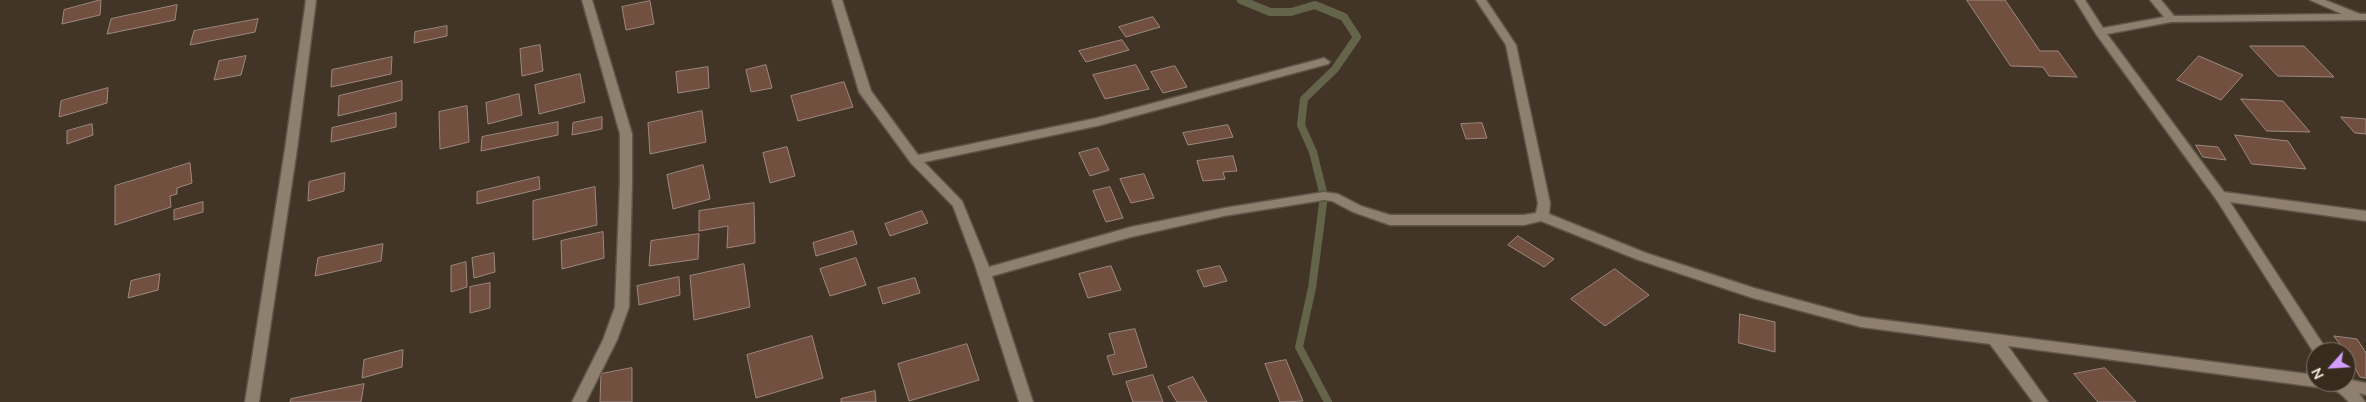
<!DOCTYPE html>
<html>
<head>
<meta charset="utf-8">
<style>
	body { margin:0 }
	#map { position:relative; width:2366px; height:402px; overflow:hidden; background:#423527; font-family:"Nunito Sans",sans-serif }
	canvas { display:block }
	.north { position:absolute; left:2306px; top:342px; width:50px; height:50px; box-sizing:border-box; background:#382b1e; border:1px solid #857a6e; border-radius:50%; rotate:244deg; font-size:14px; font-weight:700; line-height:20px; text-align:center; color:#f8f0e7 }
	.north::after { content:''; display:block; margin:auto; width:18px; height:22px; background:#d19dfe; clip-path:polygon(50% 0,100% 100%,50% 72%,0 100%) }
</style>
</head>
<body>
<div id="map">
<canvas width="2366" height="402"></canvas>
<div class="north">N</div>
</div>
<script>
const ctx = document.querySelector('canvas').getContext('2d');
ctx.lineJoin = 'round';
function trace(path, color, width, dash) { ctx.strokeStyle = color; ctx.lineWidth = width; ctx.lineCap = dash ? 'butt' : 'round'; ctx.setLineDash(dash || []); ctx.stroke(path); }
function fillPath(path, color) { ctx.fillStyle = color; ctx.fill(path, 'evenodd'); }
trace(new Path2D(`
	M1241,0l29,12h21l24,-7 29,12 13,20 -22,32 -31,30 -3,26 12,27 11,44 -12,92 -13,59 29,55`), '#63644a', 8);
const building = new Path2D(`
	M101,0l-1,15 -38,9 2,-14z
	M1967,0h38l35,51h18l19,26 -28,-1 -6,-9 -32,-1z
	M650,1l4,23 -28,6 -4,-23z
	M177,5l-2,15 -68,14 4,-15z
	M1153,17l7,10 -34,10 -7,-10z
	M258,19l-3,13 -65,13 4,-14z
	M447,26v10l-33,7 1,-11z
	M1122,40l7,10 -43,12 -7,-11z
	M540,45l3,26 -21,5 -2,-27z
	M2250,46h54l30,31 -56,-1z
	M246,56l-5,19 -27,5 5,-19z
	M2199,56l44,19 -22,25 -44,-20z
	M392,57l-1,17 -60,13 1,-17z
	M766,65l6,23 -21,4 -5,-22z
	M1136,65l13,24 -44,10 -12,-24z
	M1175,66l12,21 -24,6 -12,-21z
	M708,67l1,21 -31,5 -2,-21z
	M580,74l5,28 -46,12 -4,-29z
	M402,81v19l-64,16 1,-20z
	M844,82l9,25 -55,14 -7,-25z
	M108,88l-1,15 -48,14 2,-16z
	M519,94l3,21 -34,9 -2,-21z
	M2241,99l42,2 27,31 -43,-1z
	M467,106l2,36 -29,7 -1,-37z
	M702,111l4,31 -56,12 -2,-31z
	M396,113v14l-65,15 1,-14z
	M602,117v12l-30,6 1,-12z
	M2341,117l25,2v15l-11,-1z
	M558,122v13l-77,16 1,-14z
	M1482,123l5,15 -21,1 -5,-15z
	M92,124l1,11 -26,9v-13z
	M1228,125l5,12 -45,8 -5,-12z
	M2235,135l53,6 18,28 -54,-5z
	M2196,145l22,2 8,13 -23,-3z
	M787,147l8,29 -25,7 -7,-30z
	M1098,148l11,22 -19,6 -11,-23z
	M1233,156l4,15 -14,1 2,7 -22,2 -6,-20z
	M190,163l2,20 -15,5v6l-7,2 1,11 -56,18v-39z
	M703,165l7,34 -37,10 -6,-34z
	M345,173l-1,18 -36,10 1,-19z
	M1144,174l10,24 -23,5 -11,-24z
	M539,177l1,12 -63,15v-12z
	M595,187l2,38 -64,15v-39z
	M1110,187l13,31 -17,4 -13,-31z
	M203,202v10l-29,8v-10z
	M754,203l1,40 -28,5 1,-22 -29,5v-20z
	M922,211l6,12 -38,13 -5,-12z
	M853,231l4,13 -41,12 -3,-13z
	M603,232l1,26 -42,11 -1,-28z
	M699,234l-1,25 -49,7 2,-25z
	M1518,236l36,23 -10,8 -36,-22z
	M383,244l-2,17 -66,15 3,-18z
	M494,253l1,19 -21,6 -2,-20z
	M856,258l10,27 -36,11 -10,-27z
	M466,262l1,25 -16,5v-26z
	M744,264l6,43 -56,13 -4,-44z
	M1111,266l10,24 -33,8 -9,-24z
	M1220,266l7,15 -23,6 -7,-16z
	M1615,269l34,26 -44,31 -34,-27z
	M160,274l-2,16 -30,8 3,-17z
	M679,277l1,18 -41,10 -2,-19z
	M915,278l5,15 -37,11 -5,-16z
	M490,283v25l-20,5v-26z
	M1740,314l35,8v30l-36,-9z
	M1135,329l12,38 -34,8 -6,-19 8,-2 -6,-20z
	M812,336l11,42 -67,20 -9,-43z
	M2334,336l23,3 9,14v25l-6,-1 -14,-25z
	M967,344l12,36 -70,21 -11,-37z
	M403,350l-1,17 -40,11 2,-18z
	M1286,360l17,41 -23,1 -15,-38z
	M632,368v34h-32l1,-28z
	M2105,368l31,34h-38l-24,-28z
	M1153,375l10,27h-30l-7,-20z
	M1193,377l14,25h-30l-9,-15z
	M364,384l-3,18h-71l1,-3z
	M875,391l1,11h-35v-3z`);
fillPath(building, '#715040');
trace(building, '#9e887f', 1);
const minor = new Path2D(`
	M306,0h10l-19,149 -38,253h-14l40,-253z
	M582,0h10l40,134v48l-3,125 -12,33 -31,62h-14l31,-62 12,-33 5,-125v-48z
	M832,0h10l29,91 47,64 179,-37 227,-60 6,4 -2,2 -231,62 -173,36 38,39 27,66 142,-40 93,-19 100,-16 14,2 23,12 29,9h134l12,-2 2,-10 -32,-158 -30,-45h10l30,45 34,158 -1,11 97,39 108,35 107,29 455,58v7h30v-3l20,4v12l-7,-2 6,9h-16c-9,-9 -20,-20 -33,-15l-308,-41 40,56h-15l-43,-58 -129,-17 -108,-29 -117,-39 -95,-38 -17,4h-134l-37,-13 -21,-11 -8,-1 -100,16 -93,21 -139,39 41,126h-14l-44,-137 -22,-59 -42,-43 -52,-71z
	M2075,0h10l18,28 61,-11 -14,-17h11l13,16 168,-2 -32,-14h15l35,14h6v6l-195,2 -64,12 117,158 142,19v10l-136,-19 98,150h-12v4l-100,-157 -120,-165z`);
trace(minor, '#5e5447', 3);
fillPath(minor, '#8e7f6f');
</script>
</body>
</html>
